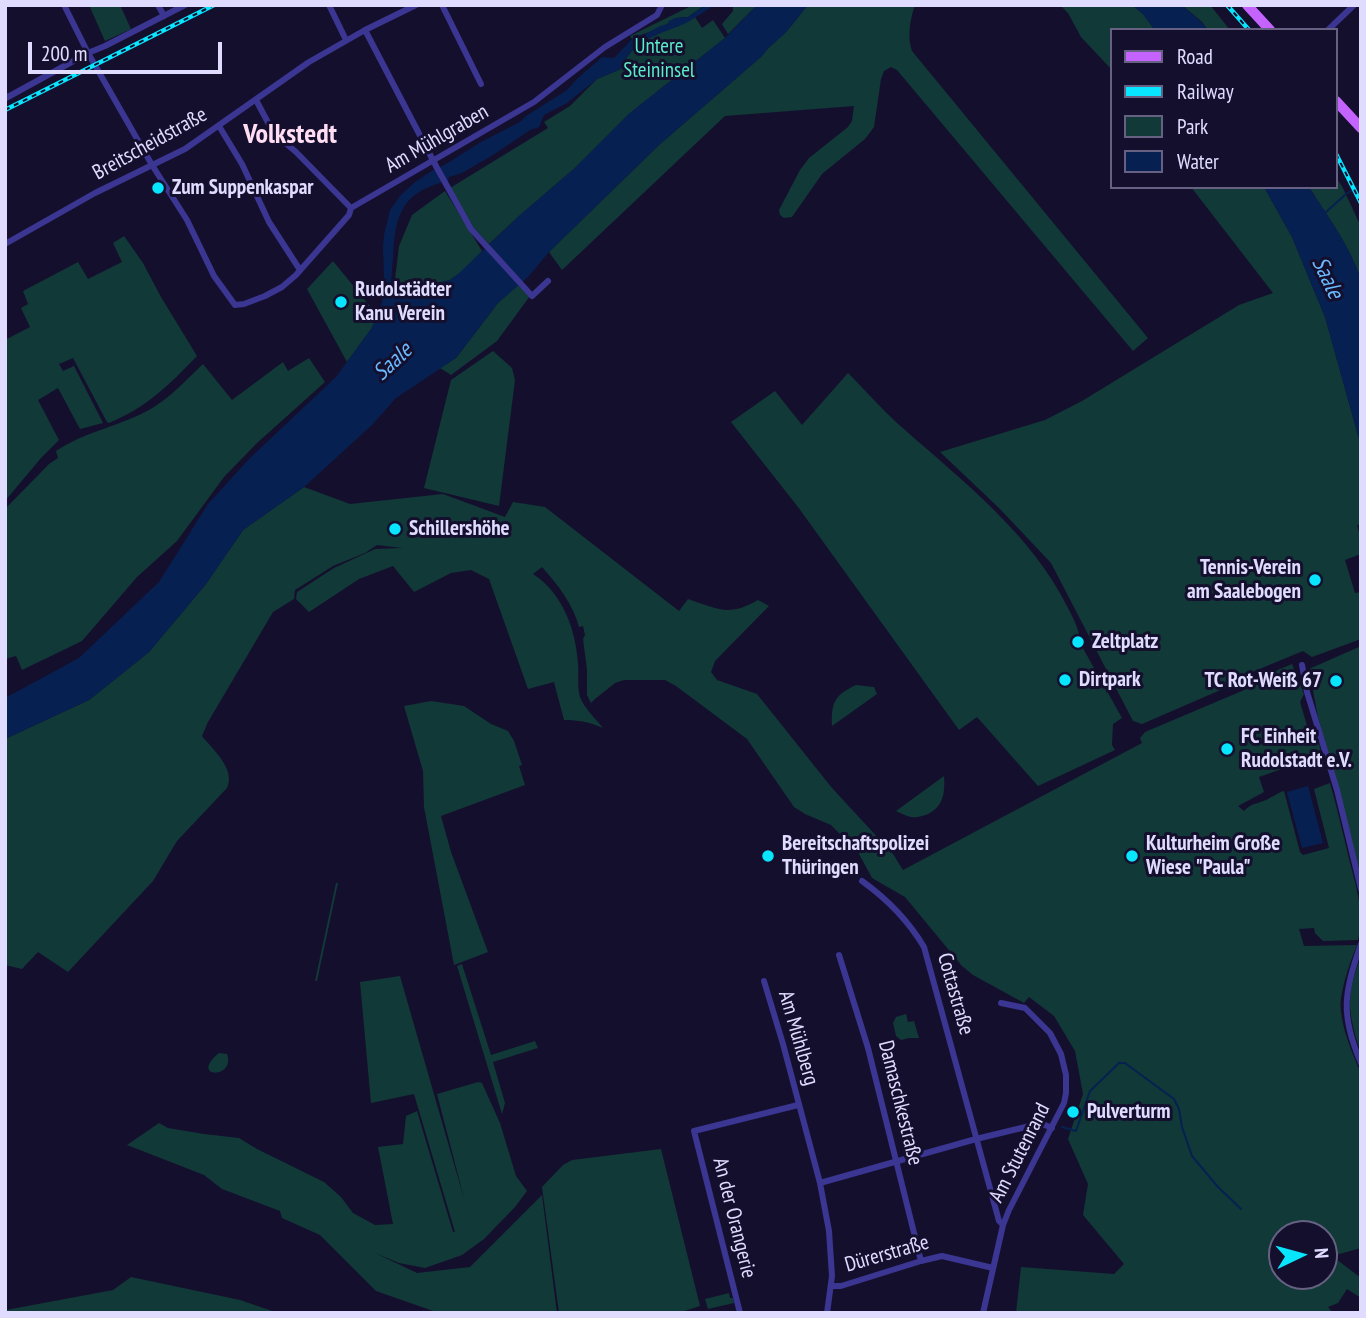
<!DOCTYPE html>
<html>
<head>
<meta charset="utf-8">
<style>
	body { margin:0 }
	#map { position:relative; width:1366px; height:1318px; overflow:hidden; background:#150f2e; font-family:"PT Sans Narrow",sans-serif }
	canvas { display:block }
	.frame { position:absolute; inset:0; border:7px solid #e0dcff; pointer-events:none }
	.legend { position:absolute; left:1110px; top:28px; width:228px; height:161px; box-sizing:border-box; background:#150f2e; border:2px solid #666182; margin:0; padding:9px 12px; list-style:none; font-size:21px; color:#e0dcff }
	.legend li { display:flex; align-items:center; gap:14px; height:35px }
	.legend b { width:35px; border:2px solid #666182 }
	.north { position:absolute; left:1268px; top:1220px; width:70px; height:70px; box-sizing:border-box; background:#150f2e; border:2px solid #666182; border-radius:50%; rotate:85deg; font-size:19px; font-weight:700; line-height:28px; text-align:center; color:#e0dcff }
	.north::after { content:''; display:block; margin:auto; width:24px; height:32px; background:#08e6ff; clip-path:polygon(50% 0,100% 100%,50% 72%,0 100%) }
	.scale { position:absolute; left:28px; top:42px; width:194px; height:32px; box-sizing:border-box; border:4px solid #e0dcff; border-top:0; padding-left:9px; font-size:21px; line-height:24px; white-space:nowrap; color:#e0dcff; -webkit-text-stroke:5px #150f2e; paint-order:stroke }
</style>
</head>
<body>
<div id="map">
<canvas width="1366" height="1318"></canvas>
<div class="frame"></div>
<ul class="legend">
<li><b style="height:9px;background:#c563ff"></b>Road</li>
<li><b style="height:9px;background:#08e6ff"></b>Railway</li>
<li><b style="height:19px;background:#113938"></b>Park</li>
<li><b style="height:19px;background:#062151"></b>Water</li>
</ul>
<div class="north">N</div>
<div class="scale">200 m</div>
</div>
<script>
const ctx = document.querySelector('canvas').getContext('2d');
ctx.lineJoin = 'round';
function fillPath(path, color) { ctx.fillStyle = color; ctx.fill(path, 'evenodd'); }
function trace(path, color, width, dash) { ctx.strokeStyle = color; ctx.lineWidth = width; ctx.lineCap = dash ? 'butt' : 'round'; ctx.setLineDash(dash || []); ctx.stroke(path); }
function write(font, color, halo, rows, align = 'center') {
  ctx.font = font + ' "PT Sans Narrow",sans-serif'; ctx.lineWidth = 6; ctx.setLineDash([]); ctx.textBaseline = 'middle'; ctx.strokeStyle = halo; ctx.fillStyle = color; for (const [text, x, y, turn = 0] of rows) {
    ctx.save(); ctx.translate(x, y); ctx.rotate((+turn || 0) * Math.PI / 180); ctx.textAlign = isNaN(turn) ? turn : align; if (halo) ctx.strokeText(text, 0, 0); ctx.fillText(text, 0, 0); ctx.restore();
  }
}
fillPath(new Path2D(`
	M89,5h31l11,24 -26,12z
	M693,5h12l-17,12 -13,1c-12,11 -29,14 -43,21l-2,-3z
	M733,5h24l-29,29 -6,-10 11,-13z
	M808,5h107c-5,14 -8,32 -3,46l236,287 -15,13 -236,-281 -6,-3 -7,4 -3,8 -7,48 -9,12 -43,35 -30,43 -8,1 -4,-3 -1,-5 21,-40 9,-12 39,-31 4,-6 2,-15 -129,10 -163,154 -13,-18 110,-107 103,-89c6,-9 16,-16 24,-24 8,-9 14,-18 22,-27z
	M1060,5h72l11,9 12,16h-43v40l-31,-33 -13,-24z
	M1182,5h28l20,25h-22l-6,-8z
	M695,17l7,11 11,-8 12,18 -95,75 -55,55 -56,48 -30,28 -15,-16 -24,-40 98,-60 -4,-6 26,-16 27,-27 24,-10c14,-36 46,-34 74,-52z
	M1336,178l6,8 19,41v53c-11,-34 -33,-63 -52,-93h27z
	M1191,187h73l28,50 33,80 36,129v79h-4l4,14v15l-16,6 10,33 6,-1v47l-49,18 -9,-6 -58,24 -7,4 1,3 -97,42 -9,-3 -82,-158 -52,-55 -59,-56 105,-32 37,-19 157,-96 34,-12z
	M445,191l37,60 -18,19 -14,10 -18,4 -19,8 -20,4 6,-50 13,-31z
	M124,236l19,27 18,34 36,59c-29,30 -50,51 -88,67l-2,-1 -34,-64 -14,6 4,7 11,-5 29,57 -23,6 -22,-41 -20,12 21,40 -18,18 -36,43v-161l25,-13 -9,-19 7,-4 -5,-13 55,-29 10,17 34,-17 -9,-19z
	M333,261l45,55 -7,13 -24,33 -40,-73z
	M518,285l12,11 -33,45 -46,34 -11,-7 16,-10 42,-55z
	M493,351l19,17 3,12 -16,126 -75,-18 27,-108z
	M309,358l16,24 -68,61 -33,34 -47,64 -40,36 -55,64 -60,29 -6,-14 -11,3v-150l44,-45 9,-6 -2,-7c29,-20 67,-25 98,-44 18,-11 33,-28 49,-43l29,36 51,-38 5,9z
	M848,373c19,19 37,40 57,57 60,53 127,105 163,178 6,12 12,22 12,35l42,75 -9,6 -1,21 3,5 -77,36 -61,-69 -18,13 -161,-223 -67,-85 44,-31 27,34z
	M304,487l46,17 93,-10 62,23 8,-15 32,5 134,104 9,-12c30,10 41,18 70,1l11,6 -54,55 -4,11 6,8 40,14 75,94 61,66 10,16 239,-127 -2,-5 5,-6 111,-47 -2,-5 38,-16 12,30 -4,8 8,27 8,4 8,30 -8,2 -3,-7 -54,19 5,15 -26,14 6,5c7,-8 13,-7 22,-11 7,-3 11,-7 18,-9l16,61 3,3 26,-7 -15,-59 16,-6c7,25 13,50 19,76 7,27 16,54 9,81l-35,1 -8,-8 -1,-5 -15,1 5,17 53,-1c-7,17 -13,35 -16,53 -3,22 11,55 20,75v175l-29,8 29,22v20l-14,-9 -9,14 -10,4 5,6h-317l5,-46 93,7 10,-10 -41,-49 5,-31 -20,-45 15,-45 -8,-43 -21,-35 -25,-19 -5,6 -51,-28 -11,-9 -57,-69 -33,-19 -14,-26 -27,-27 -26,-11 -11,-7 -47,-68 -71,-53 -11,-6h-41l-9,3 -20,16 -4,4 -4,-8v-25l-4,-31 2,-4 -2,-9 -4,1c-6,-23 -21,-42 -37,-60l-9,7c30,19 43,57 45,90 1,10 -1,24 2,33 4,11 16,22 23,31 -13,-6 -25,-8 -39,-8l-10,-38 -26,7 -39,-110 -18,-9 -20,3 -37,19 -21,-26 -34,13 -50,33 -13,-13 1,-7 37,-24 41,-19 27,-1 -25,-3 -12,8 -32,13 -38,24 -1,9 -21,13 -65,110 -6,14c11,14 34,33 25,52l-50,53 -24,40 -85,91 -30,-20 -16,17 -17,-4v-226l84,-39 60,-48 57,-68 37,-54zM1282,1234h42v42h-42z
	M1361,646v229l-43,-158 -9,-48z
	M856,685l18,2 3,7 -45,32c-1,-24 3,-31 24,-41z
	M431,701l33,5 27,18 17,7 6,10 8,24 -3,1 6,19 -84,31 10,36 37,100 -34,13 -30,-158 -1,-36 -19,-65z
	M944,776c1,16 0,30 -16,38 -6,2 -11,4 -17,3 -5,-1 -10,-4 -15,-6z
	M336,883h2l-21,98h-2z
	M1361,956v96c-5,-11 -12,-39 -11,-51 0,-14 6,-31 11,-45z
	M462,964l29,91 44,-14 3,7 -45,14 12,41 -3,11 -45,-148z
	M400,976l65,226 -28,-108 41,-12 4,1 18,40 16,53 11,15 -12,16 -31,32 -22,16 -37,13 -26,-5 -24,-10 42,20 53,-6 72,-72 15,118h-118l-63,-22 -56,-56 -38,-17 -2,-7 -58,-22 -18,-14 -77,-30 32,-22 9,5 36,6 35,4 18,11 67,33 17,15 12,16 22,12 18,-1 -15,-77 25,-3 3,-28 11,-5 36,121h2l-41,-138 -43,9 -11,-121z
	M906,1014l2,8 6,-1 5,17h-10l-8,2 -5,-4 -3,-13 3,-6z
	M219,1053l8,1c9,26 -39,24 -8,-1z
	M661,1149l39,157 -22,7h-119l-17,-126 21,-22 9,-5z
	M131,1277l109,23 38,13h-273l1,-3 107,-20z
	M729,1293l1,5h3l1,5 -26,6 -3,-10z`), '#113938');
fillPath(new Path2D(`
	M705,5h9c-9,6 -19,13 -28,18 -27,12 -53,15 -65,46l-24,10 -30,24 -23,12 -5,12 -9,3 -37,25 -31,18 -13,4 -1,4c-46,10 -53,34 -55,76 -1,13 -3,27 0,39l20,-4 19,-8 18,-4 7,-5 62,-59 56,-48 55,-55 95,-75 32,-33h51c-8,9 -14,18 -22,27 -8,8 -18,15 -24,24l-103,89 -110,107 -21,25 -30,26 -42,55 -60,40 -24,27 -68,62 -61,43 -37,54 -57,68 -60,48 -84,39v-41l74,-40 80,-76 49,-78 42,-46 86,-81 35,-48 7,-13 4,-14 2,-24 -1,-31 1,-12 6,-25 10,-14 14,-13 16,-11 16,-8 35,-22 39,-20 6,-6 38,-24c6,-4 9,-9 14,-14 7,-7 16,-13 24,-21l12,1 21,-22 9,-1 16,-9 8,-2 1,-3 6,-3 13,-1z
	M1132,5h50l20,18 6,7h-53l-12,-16z
	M1264,187h45c19,30 41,59 52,93v166l-36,-129 -33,-80z
	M1308,786l15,57 -21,5 -15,-56z`), '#062151');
trace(new Path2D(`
	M1326,212l20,-18 15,-9
	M1062,1127l14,4 14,-40 29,-28h6l49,36 5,10 3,18 10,29 26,31 23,22`), '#062151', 2);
trace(new Path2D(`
	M64,5l24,48 64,112 35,55 27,56 21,29 9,-1 21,-8 17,-9 14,-12 53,-60 2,-7 183,-106 71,-55 52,-32 5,-10
	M158,5l6,11
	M329,5l17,35
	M442,5l39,79
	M365,30l72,138 34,61 61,67 16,-15
	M1328,30l26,-25
	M5,95l1,3 82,-45 17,-7 80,-41
	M256,100l17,32 23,20 55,56
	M219,126l23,38 27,58 31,48
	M5,244l90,-51 90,-44 124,-87 56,-32 51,-25
	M1302,665l5,27 30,98 24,99
	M862,881c25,18 46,39 62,66l75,274 4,4 -20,88
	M1361,944c-17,47 -21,71 0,119
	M839,955l29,93 53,213
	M764,981l19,63 37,139 9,48 3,45 -5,37
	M1001,1003l24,5 25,25 11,21 5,21v18l-2,10 -55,107 -6,15
	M820,1183l156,-44 62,-15 7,1 7,3
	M831,1286h10l80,-25 21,-5 51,12
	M740,1313l-46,-182 104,-26`), '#3a3692', 6);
trace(new Path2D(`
	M1247,5l23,25
	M1336,101l25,27`), '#c563ff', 10);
const rail = new Path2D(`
	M1227,5l22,25
	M5,110l209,-105
	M1336,154l25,49`);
trace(rail, '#08e6ff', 4.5);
trace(rail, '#150f2e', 2, [5]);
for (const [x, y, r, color] of [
	[158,188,7,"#08e6ff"],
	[341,302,7,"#08e6ff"],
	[395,529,7,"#08e6ff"],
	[1315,580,7,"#08e6ff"],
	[1078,642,7,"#08e6ff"],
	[1065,680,7,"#08e6ff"],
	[1336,681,7,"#08e6ff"],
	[1227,749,7,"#08e6ff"],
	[768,856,7,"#08e6ff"],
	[1132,856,7,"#08e6ff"],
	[1073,1112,7,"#08e6ff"]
]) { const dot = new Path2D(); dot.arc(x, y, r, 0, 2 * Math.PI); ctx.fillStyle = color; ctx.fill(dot); trace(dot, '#150f2e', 2.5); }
write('21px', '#5becc8', '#150f2e', [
	["Untere",659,47],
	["Steininsel",659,71]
]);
write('21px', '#e0dcff', '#150f2e', [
	["Am Mühlgraben",437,139,-30],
	["Breitscheidstraße",150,144,-29],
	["Cottastraße",955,994,74],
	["Am Mühlberg",798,1038,74],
	["Damaschkestraße",900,1103,76],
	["Am Stutenrand",1020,1153,-63],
	["An der Orangerie",734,1218,76],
	["Dürerstraße",887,1254,-16]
]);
write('bold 21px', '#e0dcff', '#150f2e', [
	["Zum Suppenkaspar",172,188],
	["Rudolstädter",355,290],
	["Kanu Verein",355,314],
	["Schillershöhe",409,529],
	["Tennis-Verein",1301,568,"right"],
	["am Saalebogen",1301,592,"right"],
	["Zeltplatz",1092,642],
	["Dirtpark",1079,680],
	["TC Rot-Weiß 67",1322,681,"right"],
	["FC Einheit",1241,737],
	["Rudolstadt e.V.",1241,761],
	["Bereitschaftspolizei",782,844],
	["Thüringen",782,868],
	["Kulturheim Große",1146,844],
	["Wiese \"Paula\"",1146,868],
	["Pulverturm",1087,1112]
], 'left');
write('italic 23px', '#6abaff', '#150f2e', [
	["Saale",1327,278,64],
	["Saale",393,362,-43]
]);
write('bold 28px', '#ffdef3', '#150f2e', [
	["Volkstedt",290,135]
]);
</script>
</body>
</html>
